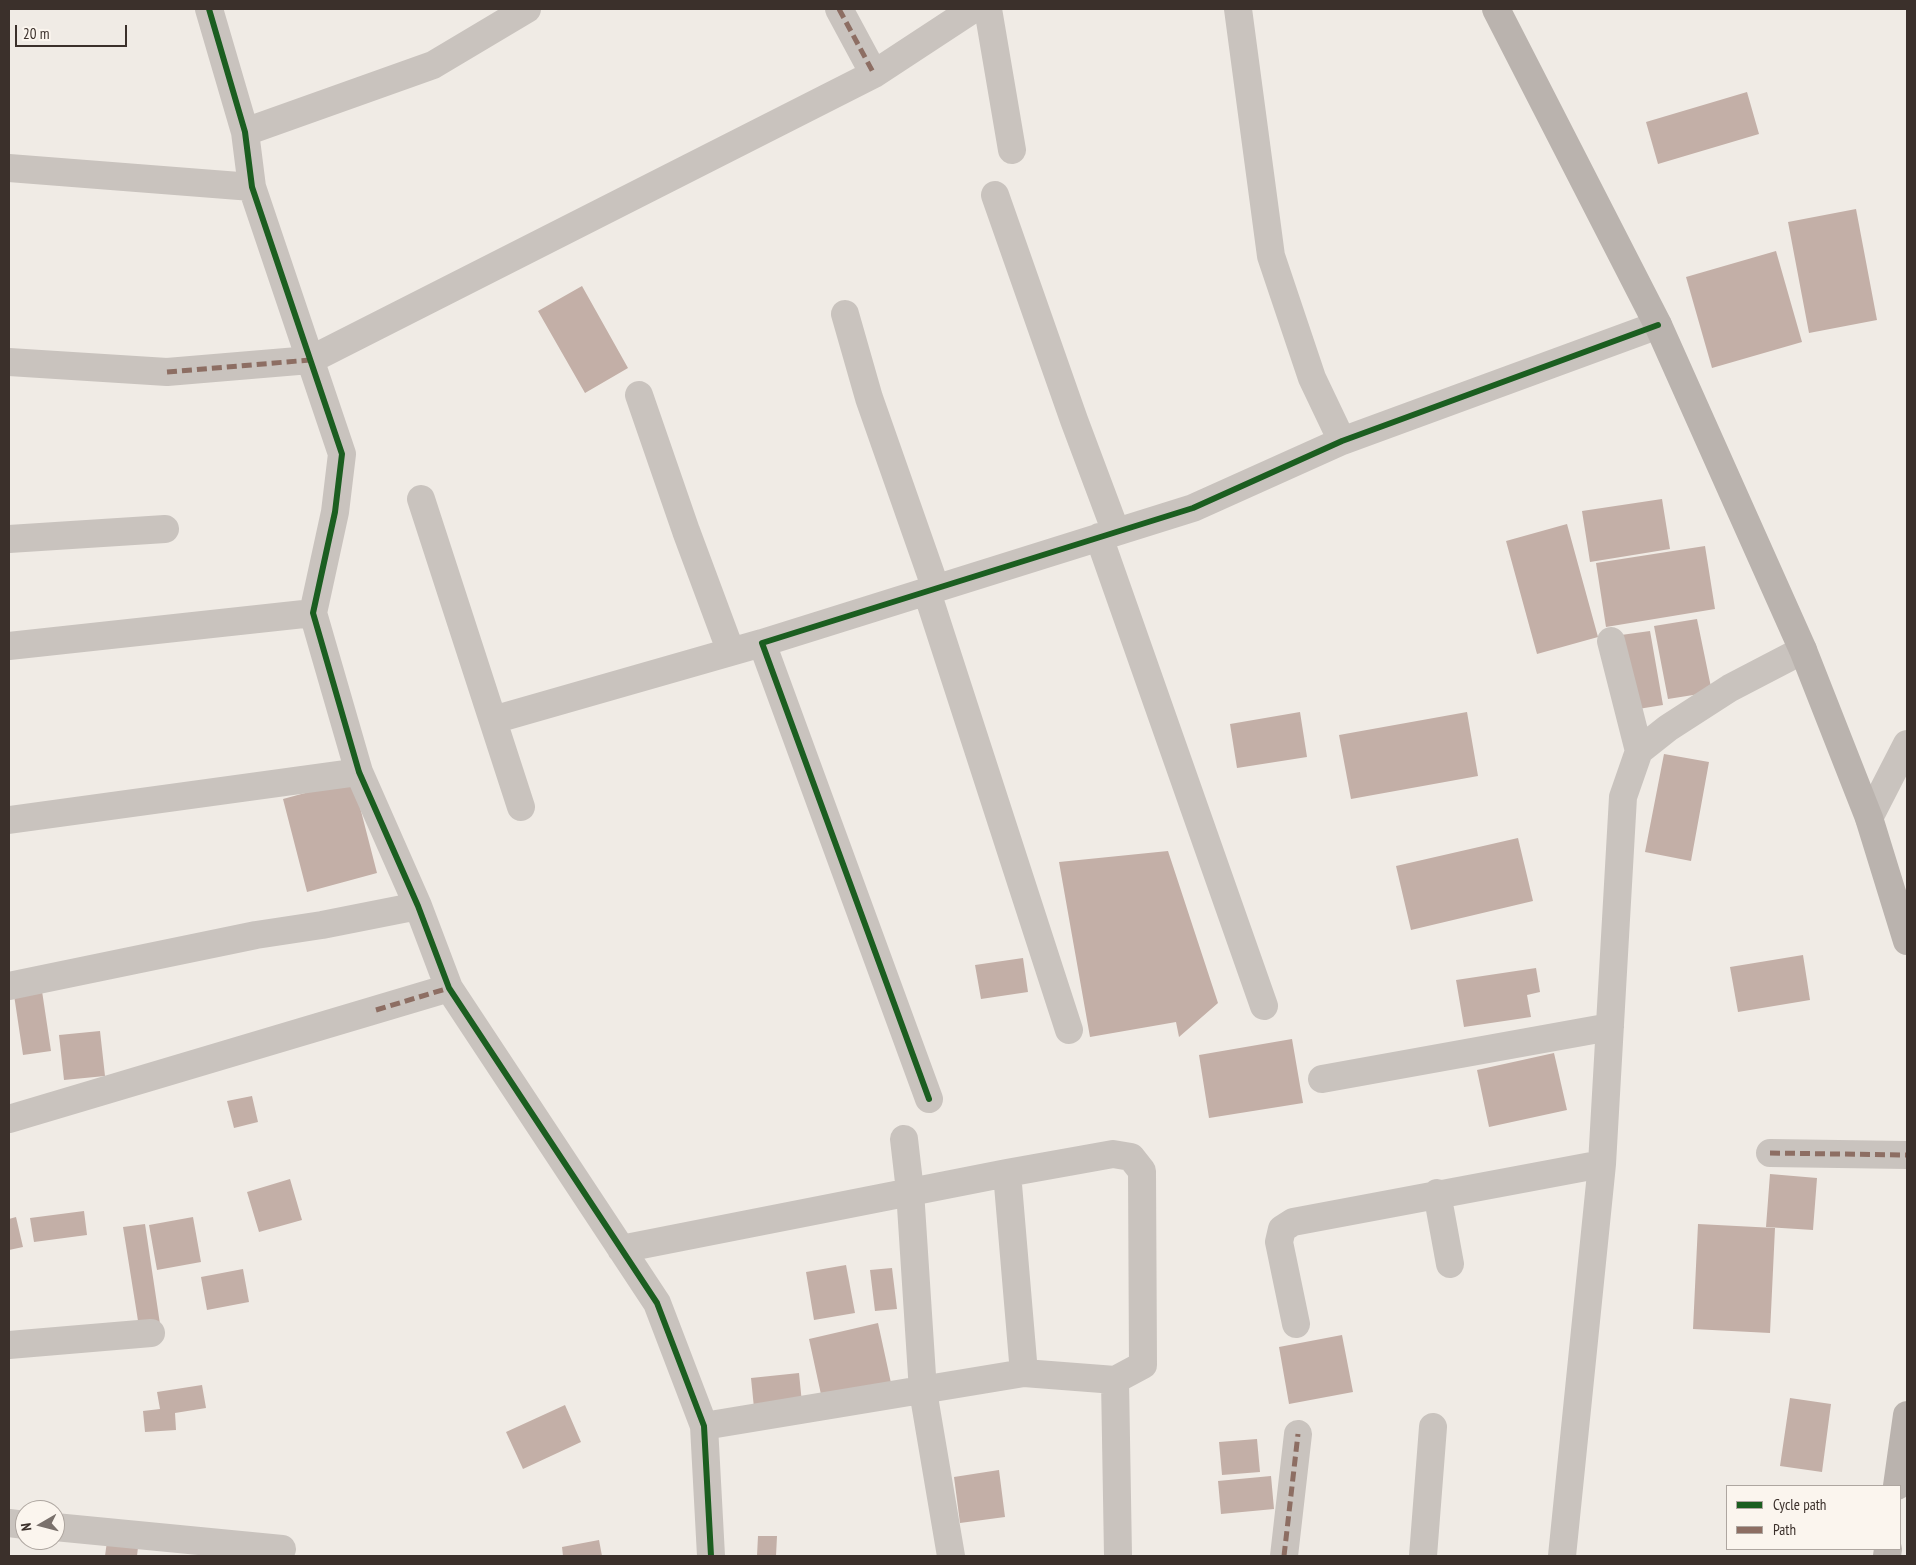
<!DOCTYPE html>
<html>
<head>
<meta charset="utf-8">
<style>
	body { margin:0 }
	#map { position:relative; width:1916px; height:1565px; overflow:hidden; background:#f0ebe5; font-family:"PT Sans Narrow",sans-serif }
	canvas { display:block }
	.frame { position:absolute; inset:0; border:10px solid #3b302b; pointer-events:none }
	.legend { position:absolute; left:1726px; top:1485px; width:175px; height:65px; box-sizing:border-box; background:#fbf5ee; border:1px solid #aea6a0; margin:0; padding:6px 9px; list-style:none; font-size:15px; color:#3b302b }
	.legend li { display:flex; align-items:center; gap:10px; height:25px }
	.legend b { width:25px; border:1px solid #aea6a0 }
	.north { position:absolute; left:15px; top:1500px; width:50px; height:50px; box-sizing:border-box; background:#fbf5ee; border:1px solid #aea6a0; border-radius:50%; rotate:262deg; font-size:14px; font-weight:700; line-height:20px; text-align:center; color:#3b302b }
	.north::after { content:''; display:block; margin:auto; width:18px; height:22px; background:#7a716c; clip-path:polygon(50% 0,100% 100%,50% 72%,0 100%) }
	.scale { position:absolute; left:15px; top:25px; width:112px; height:22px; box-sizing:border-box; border:2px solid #3b302b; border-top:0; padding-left:6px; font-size:15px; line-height:18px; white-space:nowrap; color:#3b302b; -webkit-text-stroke:4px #fbf5ee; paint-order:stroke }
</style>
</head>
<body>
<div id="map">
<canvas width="1916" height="1565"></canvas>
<div class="frame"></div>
<ul class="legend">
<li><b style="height:6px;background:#1b5e20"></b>Cycle path</li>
<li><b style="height:6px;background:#8d6e63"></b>Path</li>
</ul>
<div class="north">N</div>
<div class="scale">20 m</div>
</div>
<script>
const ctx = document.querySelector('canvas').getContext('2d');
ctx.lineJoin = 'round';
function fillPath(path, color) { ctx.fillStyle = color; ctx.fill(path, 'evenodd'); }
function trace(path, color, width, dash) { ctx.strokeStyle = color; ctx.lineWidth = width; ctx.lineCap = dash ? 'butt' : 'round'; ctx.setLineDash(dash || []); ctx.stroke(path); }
fillPath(new Path2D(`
	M1747,92l12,42 -101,30 -12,-42z
	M1856,209l21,111 -68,13 -21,-111z
	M1776,251l26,91 -90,26 -26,-91z
	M582,286l46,82 -43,25 -47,-82z
	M1662,499l8,50 -80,13 -8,-51z
	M1567,524l31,113 -61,17 -31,-113z
	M1705,546l10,63 -109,18 -10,-64z
	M1697,619l15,73 -44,7 -14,-73z
	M1650,631l13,74 -31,5 -11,-75z
	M1300,712l7,45 -70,11 -7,-44z
	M1467,712l11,64 -127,23 -12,-64z
	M1664,754l45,8 -18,99 -46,-9z
	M353,780l24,93 -70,19 -24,-93z
	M1518,838l15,63 -122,29 -15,-64z
	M1168,851l50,152 -39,34 -3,-15 -86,15 -31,-175z
	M1803,955l7,45 -72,12 -8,-45z
	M1023,958l5,34 -47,7 -6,-34z
	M1536,968l4,24 -13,3 4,22 -67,10 -8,-47z
	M42,991l9,60 -28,4 -9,-60z
	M100,1031l5,45 -41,4 -5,-45z
	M1292,1039l11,64 -94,15 -10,-63z
	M1554,1053l13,57 -78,17 -12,-57z
	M252,1096l6,26 -24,6 -7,-27z
	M1770,1174l47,4 -4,52 -47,-3z
	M290,1179l12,41 -43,12 -12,-40z
	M84,1211l3,24 -53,7 -4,-24z
	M16,1217l7,30 -14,3v-31z
	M193,1217l8,45 -44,8 -8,-45z
	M145,1224l15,100 -21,3 -16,-100z
	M1698,1224l77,4 -5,105 -77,-4z
	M846,1265l9,48 -41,7 -8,-48z
	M892,1268l5,41 -22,2 -5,-41z
	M243,1269l6,33 -42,8 -6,-33z
	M878,1323l13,60 -69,16 -13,-60z
	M1342,1335l11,57 -64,12 -10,-57z
	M799,1373l3,30 -48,5 -3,-30z
	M202,1385l4,23 -31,5 1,17 -31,2 -2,-21 17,-2 -3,-17z
	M1790,1398l41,6 -9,68 -42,-6z
	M565,1405l16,37 -58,27 -17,-37z
	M1257,1439l3,33 -38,3 -3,-33z
	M999,1470l6,47 -45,6 -6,-46z
	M1271,1476l3,33 -53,5 -3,-33z
	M108,1534l31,5 -2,17h-32z
	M758,1536h19l-1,20h-19z
	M599,1540l3,16h-39l-1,-9z`), '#c3afa7');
trace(new Path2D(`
	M209,9l36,123 7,55 90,267 -7,58 -22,101 46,159 59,134 31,82 208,315 47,123 7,130
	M839,9l35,65
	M988,9l24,141
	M1238,9l33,247 41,122 30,63
	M245,132l188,-67 94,-56
	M9,168l243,19
	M995,195l79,225 42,112
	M845,314l24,84 67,191
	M9,362l158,10 143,-12 564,-286 99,-65
	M639,395l47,136 45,121
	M421,499l100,308
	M1099,537l165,469
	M9,539l156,-10
	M927,592l142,438
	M1611,641l28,110
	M9,646l304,-33
	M493,720l269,-77
	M1869,818l38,-74
	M9,820l350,-48
	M9,986l247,-51 66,-10 96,-19
	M1322,1079l288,-52
	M929,1099l-167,-456 431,-135 149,-67 316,-116
	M9,1119l440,-131
	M904,1139l6,52 13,200 28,165
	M1770,1153l137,2
	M1007,1173l17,200
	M1437,1193l13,71
	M621,1249l386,-76 106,-19 18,3 11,14 1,194 -28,15 3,176
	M1296,1324l-17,-82 3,-13 11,-7 309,-58
	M9,1345l142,-12
	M704,1426l320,-53 91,7
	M9,1523l16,2
	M55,1527l227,22
	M1284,1556l14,-122
	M1423,1556l10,-129
	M1562,1556l40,-392 21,-367 16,-46 29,-23 62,-40 73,-38`), '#c9c3be', 28);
trace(new Path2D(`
	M1496,9l162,316 145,325 66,168 38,123
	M1897,1486l10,-71
	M1887,1556l1,-7`), '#bab3ae', 28);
trace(new Path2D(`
	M839,9l35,65
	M167,372l143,-12
	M376,1010l73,-22
	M1770,1153l137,2
	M1284,1556l14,-122`), '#8d6e63', 5, [10, 5]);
trace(new Path2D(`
	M209,9l36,123 7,55 90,267 -7,58 -22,101 46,159 59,134 31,82 208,315 47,123 7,130
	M929,1099l-167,-456 431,-135 149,-67 316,-116`), '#1b5e20', 6);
</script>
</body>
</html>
